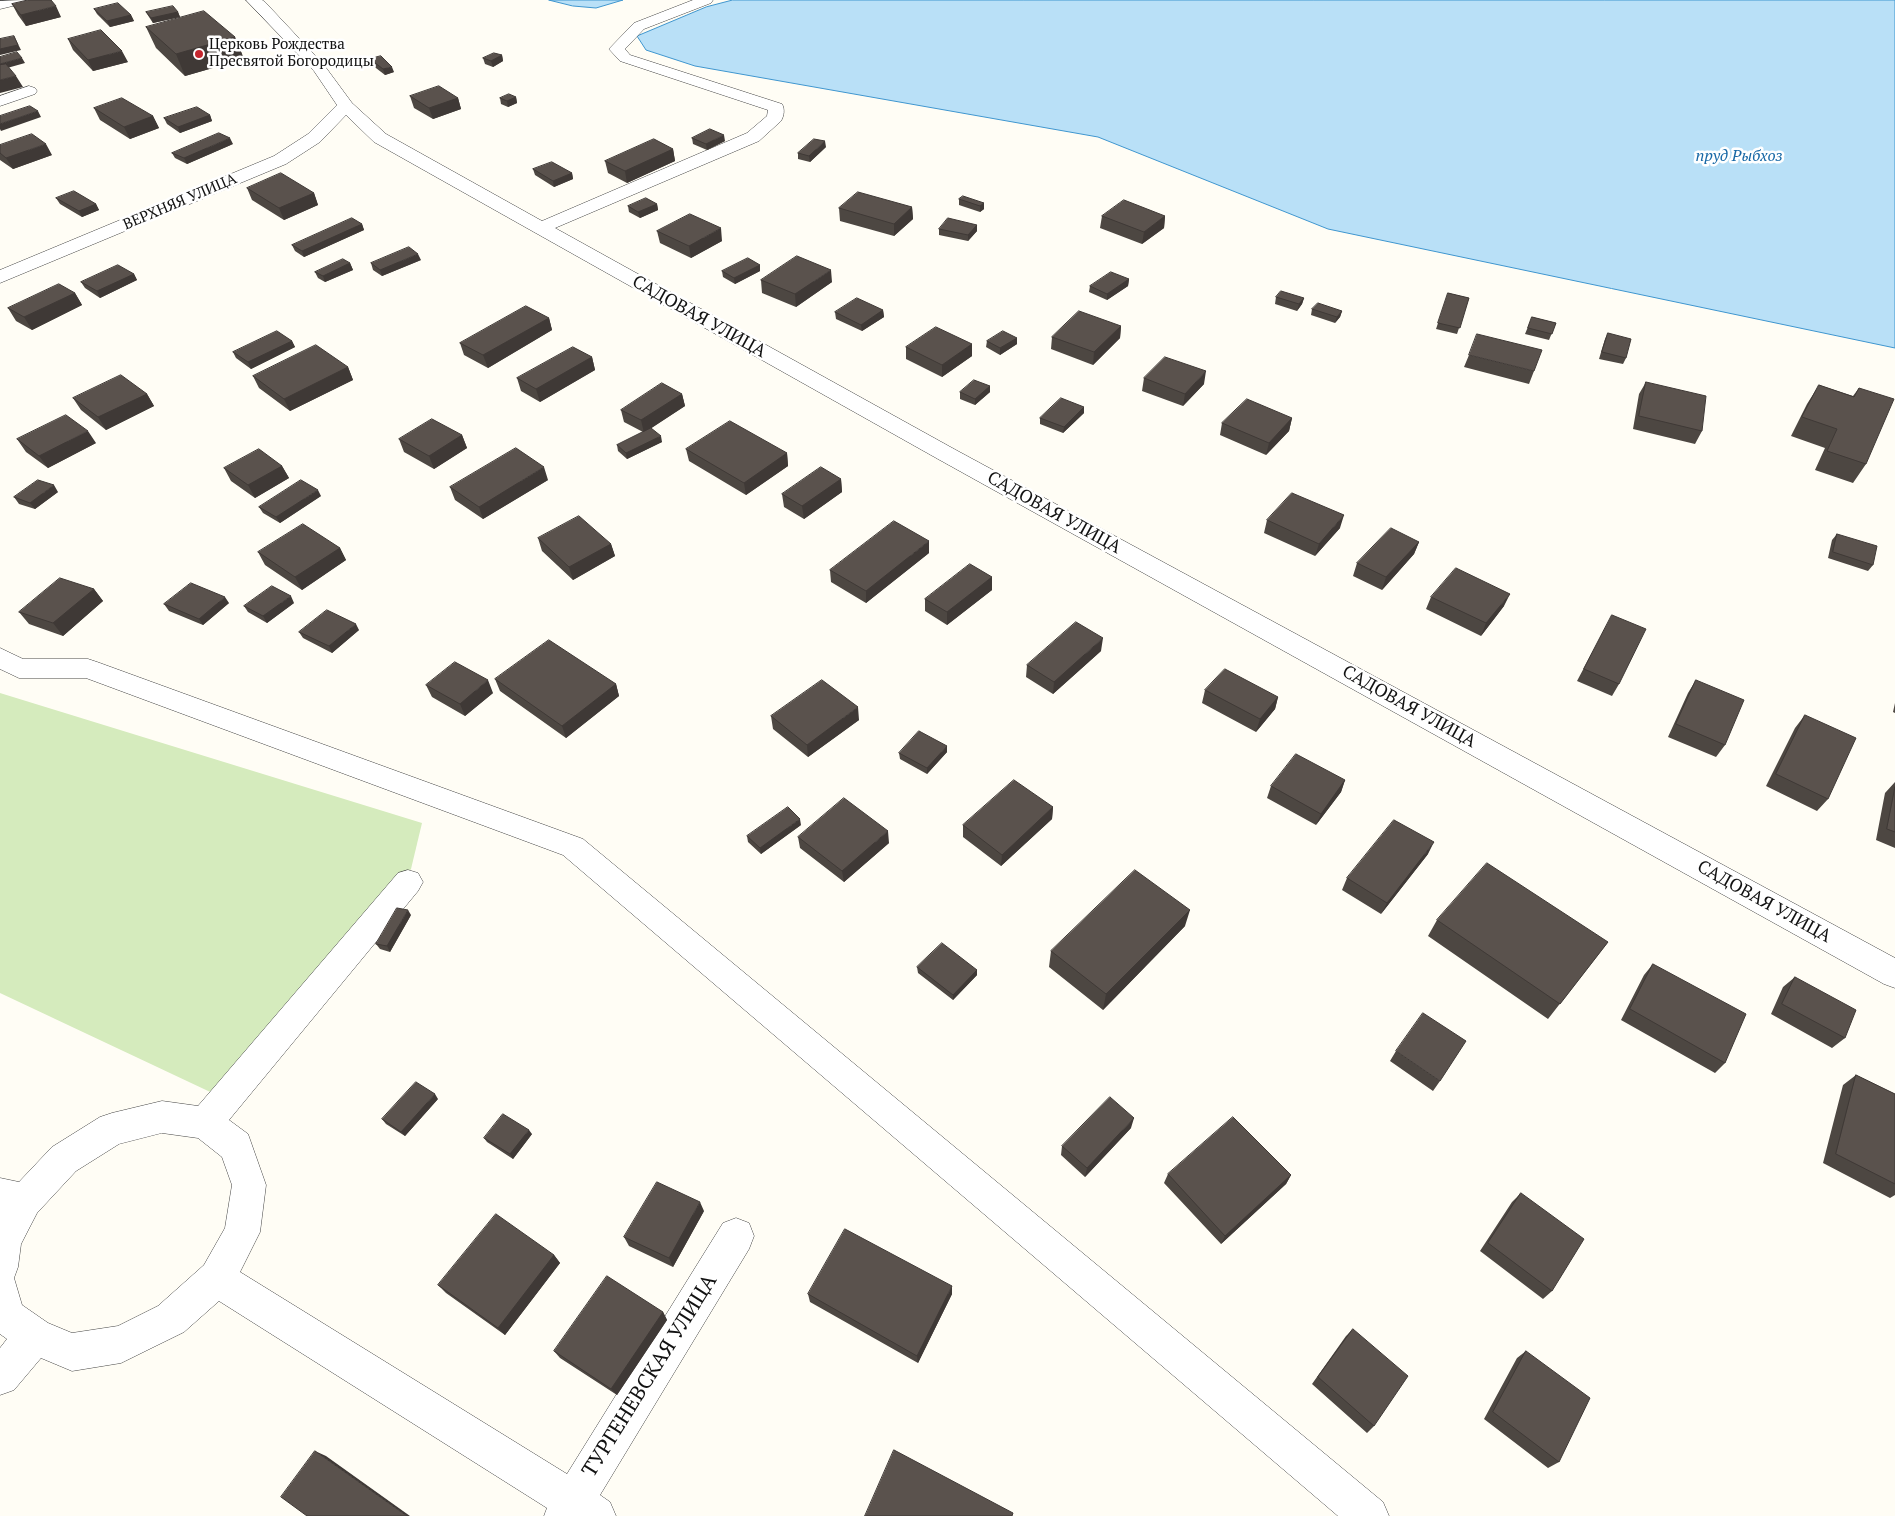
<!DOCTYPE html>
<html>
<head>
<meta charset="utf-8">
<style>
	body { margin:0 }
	canvas { display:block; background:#fffdf5 }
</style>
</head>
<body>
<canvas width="1895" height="1516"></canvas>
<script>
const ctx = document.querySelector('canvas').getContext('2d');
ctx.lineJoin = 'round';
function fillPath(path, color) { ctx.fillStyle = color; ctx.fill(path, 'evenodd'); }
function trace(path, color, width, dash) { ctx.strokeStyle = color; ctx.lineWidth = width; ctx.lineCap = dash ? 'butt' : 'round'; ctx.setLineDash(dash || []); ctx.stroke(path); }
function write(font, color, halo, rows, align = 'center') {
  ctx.font = font + ' "PT Serif",serif'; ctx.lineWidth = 5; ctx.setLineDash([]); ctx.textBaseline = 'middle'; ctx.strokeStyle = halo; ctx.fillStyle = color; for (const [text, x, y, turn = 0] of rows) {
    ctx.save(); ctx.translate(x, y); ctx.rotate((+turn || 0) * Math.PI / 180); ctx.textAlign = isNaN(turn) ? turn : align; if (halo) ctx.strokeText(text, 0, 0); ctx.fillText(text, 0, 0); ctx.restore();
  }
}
fillPath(new Path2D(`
	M0,693l422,130 -11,46 -188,229 -223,-105z`), '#d5ebbd');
const water = new Path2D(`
	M549,0h74l-27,8 -23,-2z
	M733,0h1162v348l-567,-119 -230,-92 -403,-71 -49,-16 -9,-14 69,-29z`);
fillPath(water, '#b9e0f7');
trace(water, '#3f96cf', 1);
const minor = new Path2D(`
	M27,0l-2,3 -25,6v-8z
	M246,0h16l3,2 59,63 28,38 34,31 156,87 205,-88 20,-17 1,-6 -148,-49 -11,-12 25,-26 59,-23h20l-2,3 -67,26 -19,20 5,6 152,49c3,5 2,12 -1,17l-22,20 -204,87 399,221 941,509v30l-11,-4 -946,-525 -404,-227 -160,-90 -28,-27 -26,27 -34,22 -286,119v-13l274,-114 34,-22 29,-29 -23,-34z
	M29,86l6,2 2,3 -2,3 -35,12v-10z
	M0,648l23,11h65l9,3 486,177 800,663 6,14h-51l-775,-661 -477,-177h-67l-19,-9z
	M408,870l10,3 5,9 -5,9 -189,229 19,14 18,51 -6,47 -20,40 327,202 156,-251 13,-5 13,5 5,13 -5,13 -149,246 10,7 6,14h-72l3,-8 -328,-207 -35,31 -63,31 -49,8 -31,-13 -27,32 -14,5v-47l7,-9 -7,-5v-156l19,4 33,-35 48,-30 12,-4 50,-12 36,5 200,-233zM162,1133l36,5 24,19 10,28 -7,43 -21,37 -46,41 -40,20 -46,7 -24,-10 -26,-18 -8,-27 4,-11 3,-23 16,-31 39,-42 43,-27z`);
trace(minor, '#444', 1);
fillPath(minor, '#fff');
fillPath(new Path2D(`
	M12,4l49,13 -35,9 -8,-11z
	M94,9l37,6 3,6 -24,6 -13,-13z
	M146,12h32l2,5 -27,6 -4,-6z
	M146,27l89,10 9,22 -59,17 -29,-28z
	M68,39l60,23 -35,9 -20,-21z
	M502,55l1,6 -10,6 -8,-3 -2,-6z
	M370,59l24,13 -9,3 -13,-10z
	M410,96l48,2 3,11 -28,10 -19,-11z
	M516,97l1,6 -9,4 -7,-3 -1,-6z
	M94,108l59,8 6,12 -29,11 -30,-19z
	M210,115l2,6 -32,12 -13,-9 -3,-6z
	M692,138l33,3 -18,9 -14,-6z
	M233,144l-46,20 -12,-6 -3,-5z
	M0,145l52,10 -39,14 -13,-9z
	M826,147l-16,15 -12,-3v-6z
	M673,149l2,12 -48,22 -19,-10 -3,-12z
	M533,169l39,4 1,6 -19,8 -19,-12z
	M247,188l67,5 4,12 -34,15 -32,-20z
	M56,198l40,6 3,6 -17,7 -22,-13z
	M959,199l25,4v6l-4,3 -21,-7z
	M657,204l1,6 -18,8 -11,-6 -1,-6z
	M912,207l1,12 -19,17 -54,-15 -1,-13z
	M1102,216h63l-1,12 -22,16 -42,-16z
	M362,224l2,6 -60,27 -9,-6 -3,-6z
	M977,225v6l-9,10 -29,-6v-6z
	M657,231l65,10 -31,17 -31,-15z
	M421,260l-39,16 -9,-6 -2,-7z
	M350,263l3,7 -28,12 -7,-4 -3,-6z
	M760,265v6l-25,13 -12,-7 -1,-6z
	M134,274l3,6 -37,18 -15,-10 -4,-6z
	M1129,279l-1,7 -21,14 -18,-8 1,-6z
	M761,280l71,2 -36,25 -34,-14z
	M75,293l7,12 -50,25 -16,-9 -8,-13z
	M1448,293l21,5 -12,36 -21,-5z
	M1276,297l28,1 -2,6 -5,7 -22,-7z
	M1312,309l30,2 -2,6 -5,6 -24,-8z
	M883,310l1,7 -22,14 -26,-12 -1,-7z
	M1532,317l24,6 -7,17 -24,-6z
	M549,318l3,12 -64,38 -24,-13 -4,-12z
	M1121,326l-1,12 -27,27 -42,-16 1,-12z
	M1608,333l18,25 -3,6 -24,-5 6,-20z
	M1017,338v6l-17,11 -14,-8 1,-6z
	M292,341l3,6 -44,22 -15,-11 -3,-6z
	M972,344v12l-30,21 -36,-18v-12z
	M1469,355l65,16 -5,13 -65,-17z
	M592,357l3,13 -55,32 -19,-11 -4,-13z
	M348,367l5,13 -63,31 -31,-23 -6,-12z
	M1144,378l60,6 -21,22 -41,-15z
	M1646,382l56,49 -7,13 -62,-15 6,-35z
	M1819,385l34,11 6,-8 7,76 -13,19 -38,-13 10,-22 -34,-12 16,-32z
	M990,386v6l-15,13 -15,-6v-7z
	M147,394l7,12 -48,24 -25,-20 -8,-12z
	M682,394l3,12 -34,22 11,14 -35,17 -9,-8 -1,-6 26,-13 -19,-10 -3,-12z
	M1084,413l-21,20 -23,-9v-6z
	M1292,418l-3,13 -23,24 -46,-20 2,-12z
	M462,435l5,13 -33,21 -30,-17 -5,-13z
	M17,439l79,4 -48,25 -22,-16z
	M686,449l101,4 1,13 -42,29 -57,-34z
	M282,466l7,12 -34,20 -24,-17 -7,-13z
	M841,479l1,13 -38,27 -20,-12 -2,-13z
	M548,480l-65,39 -28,-19 -5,-13z
	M58,492l-23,17 -16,-5 -5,-7z
	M321,496l-41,27 -17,-10 -4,-6z
	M1267,520l73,8 -25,28 -51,-23z
	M1837,534l36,31 -5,6 -40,-13 4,-18z
	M538,538l73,6 4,12 -42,24 -31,-29z
	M1419,542l-5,12 -32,36 -29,-14 4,-13z
	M340,548l6,12 -44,30 -37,-25 -7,-13z
	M929,553l-63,50 -35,-21 -1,-12z
	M992,577v13l-45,35 -22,-14v-12z
	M94,589l9,12 -40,35 -34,-12 -10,-12z
	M1431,597l73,9 -23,30 -55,-27z
	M229,603l-26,22 -34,-14 -5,-7z
	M294,603l-27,20 -19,-11 -4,-6z
	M1612,615l7,69 -7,12 -35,-15z
	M359,630l-27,23 -29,-15 -4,-6z
	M1101,651l-48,43 -27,-17 1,-12z
	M495,679l121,5 3,12 -53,42 -66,-47z
	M1696,680l29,65 -9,12 -48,-20 20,-44z
	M426,685l67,8 -28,23 -33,-19z
	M1205,690l73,7 -3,12 -19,23 -54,-29z
	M1895,703v10l-2,-1z
	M1805,715l23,84 -11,12 -51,-25 29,-58z
	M771,716l88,4 -51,37 -35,-28z
	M947,752l-20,22 -27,-15 -1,-6z
	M1345,780l-4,12 -25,33 -49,-27 4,-12z
	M1895,782v66l-19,-8 9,-47z
	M1053,807l-1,12 -51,47 -38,-29v-12z
	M801,825l-40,29 -13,-12 -1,-6z
	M798,837l91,6 -45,39 -44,-34z
	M1428,854l-47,60 -39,-24 5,-12z
	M411,915l-21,37 -10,-3 -4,-5z
	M1437,920l171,22 -60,77 -120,-83z
	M1185,926l-82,84 -54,-43 2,-16z
	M1653,964l72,99 -10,10 -94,-53 23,-45z
	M917,967l60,3v5l-24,25 -35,-27z
	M1795,977l50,61 -13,10 -61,-34 12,-27z
	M1396,1051l44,30 -7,10 -43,-30z
	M1856,1075l39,19v101l-5,3 -67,-35 20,-78z
	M438,1099l-33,37 -19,-12 -4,-5z
	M1131,1128l-46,49 -24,-22 1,-9z
	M532,1134l-19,25 -26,-17 -3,-4z
	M1168,1174l123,1 -5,9 -65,60 -57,-61z
	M1521,1193l31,98 -9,8 -63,-48 32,-49z
	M704,1211l-31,56 -44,-21 -5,-9z
	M554,1255l6,8 -55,72 -59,-42 -8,-8z
	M808,1294h144l-34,69 -108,-61z
	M663,1312l4,8 -50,75 -57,-37 -6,-7z
	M1353,1329l21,97 -7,7 -55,-49 34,-48z
	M1526,1351l33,111 -11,6 -64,-49 33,-61z`), '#4d4742');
fillPath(new Path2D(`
	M56,6l5,11 -35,9 -5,-11z
	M178,12l2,5 -27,6 -2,-5z
	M131,15l3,6 -24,6 -3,-6z
	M14,36l7,14 -21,5v-6z
	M235,37l9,22 -59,17 -9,-22z
	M122,51l6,11 -35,9 -5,-11z
	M502,55l1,6 -10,6 -2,-6z
	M22,58l3,5 -25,7v-6z
	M392,67l2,5 -9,3 -2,-6z
	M16,76l7,11 -23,6v-13z
	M516,97l1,6 -9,4 -1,-6z
	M458,98l3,11 -28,10 -4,-11z
	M38,111l3,6 -40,14 -1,-2v-5z
	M210,115l2,6 -32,12 -2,-6z
	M153,116l6,12 -29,11 -6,-12z
	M724,135l1,6 -18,9 -1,-6z
	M230,138l3,6 -46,20 -3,-6z
	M825,141l1,6 -16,15 -1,-6z
	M46,144l6,11 -39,14 -7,-11z
	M673,149l2,12 -48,22 -2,-12z
	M572,173l1,6 -19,8 -1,-6z
	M314,193l4,12 -34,15 -5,-12z
	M984,203v6l-4,3v-6z
	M96,204l3,6 -17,7 -3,-6z
	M657,204l1,6 -18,8 -2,-6z
	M912,207l1,12 -19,17v-12z
	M1165,216l-1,12 -22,16 2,-12z
	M362,224l2,6 -60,27 -2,-6z
	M977,225v6l-9,10v-6z
	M721,228l1,13 -31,17 -2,-12z
	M418,254l3,6 -39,16 -2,-6z
	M350,263l3,7 -28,12 -2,-6z
	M760,265v6l-25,13 -1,-6z
	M831,270l1,12 -36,25 -1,-13z
	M134,274l3,6 -37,18 -3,-7z
	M1129,279l-1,7 -21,14v-6z
	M75,293l7,12 -50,25 -8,-13z
	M1304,298l-2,6 -5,7 2,-7z
	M883,310l1,7 -22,14 -1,-6z
	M1342,311l-2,6 -5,6 2,-6z
	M549,318l3,12 -64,38 -5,-13z
	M1121,326l-1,12 -27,27 1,-13z
	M1017,338v6l-17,11v-7z
	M292,341l3,6 -44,22 -3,-7z
	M972,344v12l-30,21v-12z
	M592,357l3,13 -55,32 -4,-13z
	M348,367l5,13 -63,31 -6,-12z
	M1206,371l-2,13 -21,22 2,-12z
	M990,386v6l-15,13v-6z
	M147,394l7,12 -48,24 -8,-13z
	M682,394l3,12 -41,27 -3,-13z
	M1084,407v6l-21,20 1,-6z
	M1292,418l-3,13 -23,24 3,-12z
	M88,431l8,12 -48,25 -9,-12z
	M462,435l5,13 -33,21 -5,-13z
	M661,436l1,6 -35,17 -1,-6z
	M787,453l1,13 -42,29 -2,-12z
	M282,466l7,12 -34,20 -7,-13z
	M544,467l4,13 -65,39 -4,-12z
	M841,479l1,13 -38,27 -2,-13z
	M54,485l4,7 -23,17 -5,-6z
	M318,490l3,6 -41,27 -4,-6z
	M1344,515l-4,13 -25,28 4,-12z
	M929,541v12l-63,50v-12z
	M1419,542l-5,12 -32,36 4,-13z
	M611,544l4,12 -42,24 -4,-13z
	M340,548l6,12 -44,30 -7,-13z
	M992,577v13l-45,35v-13z
	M94,589l9,12 -40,35 -10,-13z
	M1510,594l-6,12 -23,30 5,-13z
	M291,596l3,7 -27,20 -4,-7z
	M225,597l4,6 -26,22 -4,-6z
	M356,624l3,6 -27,23 -3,-7z
	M1103,638l-2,13 -48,43 1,-12z
	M488,680l5,13 -28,23 -5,-12z
	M616,684l3,12 -53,42 -4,-12z
	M1278,697l-3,12 -19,23 4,-13z
	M858,707l1,13 -51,37 -1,-12z
	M947,746v6l-20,22v-6z
	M1345,780l-4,12 -25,33 5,-11z
	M1053,807l-1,12 -51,47 1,-11z
	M800,819l1,6 -40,29 -1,-6z
	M888,831l1,12 -45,39 -2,-11z
	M1434,842l-6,12 -47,60 6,-11z
	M408,910l3,5 -21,37 -3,-6z
	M1190,910l-5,16 -82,84 3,-16z
	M977,970v5l-24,25v-5z
	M435,1094l3,5 -33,37 -4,-4z
	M1134,1118l-3,10 -46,49 2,-9z
	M529,1130l3,4 -19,25 -3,-5z
	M1291,1175l-5,9 -65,60 4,-8z
	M700,1202l4,9 -31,56 -4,-9z
	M554,1255l6,8 -55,72 -7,-7z
	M952,1286v8l-34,69 -1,-7z
	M663,1312l4,8 -50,75 -6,-6z
	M315,1451l11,5 84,60h-3z`), '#3f3936');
const building = new Path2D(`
	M28,0h23l5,6 -35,9 -9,-11z
	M118,3l13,12 -24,6 -13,-12z
	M173,6l5,6 -27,6 -5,-6z
	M204,11l31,26 -59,17 -30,-27z
	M101,30l21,21 -34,9 -20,-21z
	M14,36l4,9 -18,4v-10z
	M17,52l5,6 -22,6v-7z
	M494,53l8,2 -11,6 -8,-3z
	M381,56l11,11 -9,2 -13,-10z
	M6,64l10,12 -16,4v-15z
	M439,86l19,12 -29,10 -19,-12z
	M509,94l7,3 -9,4 -7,-3z
	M122,98l31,18 -29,11 -30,-19z
	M30,106l8,5 -38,13v-8z
	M197,107l13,8 -32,12 -14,-9z
	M710,129l14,6 -18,9 -14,-6z
	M219,133l11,5 -46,20 -12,-5z
	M32,134l14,10 -40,14 -6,-5v-8z
	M654,139l19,10 -48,22 -20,-10z
	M814,139l11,2 -16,15 -11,-3z
	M552,162l20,11 -19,8 -20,-12z
	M281,173l33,20 -35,15 -32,-20z
	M74,191l22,13 -17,7 -23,-13z
	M858,192l54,15 -18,17 -55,-16z
	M963,196l21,7 -4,3 -21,-7z
	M646,198l11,6 -19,8 -10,-6z
	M1124,200l41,16 -21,16 -42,-16z
	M690,214l31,14 -32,18 -32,-15z
	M352,218l10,6 -60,27 -10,-6z
	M948,218l29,7 -9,10 -29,-6z
	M409,247l9,7 -38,16 -9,-7z
	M797,256l34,14 -36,24 -34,-14z
	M748,258l12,7 -26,13 -12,-7z
	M343,259l7,4 -27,13 -8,-4z
	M118,265l16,9 -37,17 -16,-9z
	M1111,272l18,7 -22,15 -17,-8z
	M59,284l16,9 -51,24 -16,-9z
	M1281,291l23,7 -5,6 -23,-7z
	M1448,293l21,5 -9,30 -22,-5z
	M857,298l26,12 -22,15 -26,-13z
	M1318,303l24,8 -5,6 -25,-8z
	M526,306l23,12 -66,37 -23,-12z
	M1079,311l42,15 -27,26 -42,-15z
	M1532,317l24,6 -4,11 -24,-6z
	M936,327l36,17 -30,21 -36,-18z
	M277,331l15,10 -44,21 -15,-10z
	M1003,331l14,7 -17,10 -13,-7z
	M1608,333l23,6 -5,19 -24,-6z
	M1477,334l65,16 -8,21 -65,-16z
	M316,345l32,22 -64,32 -31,-23z
	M573,347l19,10 -56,32 -19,-11z
	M1165,357l41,14 -21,23 -41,-16z
	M121,375l26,19 -49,23 -25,-19z
	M974,380l16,6 -15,13 -15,-7z
	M1646,382l60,14 -4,35 -63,-15z
	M662,383l20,11 -41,26 -20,-10z
	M1819,385l35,12 5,-9 35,11 -28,65 -39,-13 10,-22 -35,-12z
	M1061,398l23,9 -20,20 -24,-9z
	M1247,399l45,19 -23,25 -47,-20z
	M66,415l22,16 -49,25 -22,-17z
	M432,419l30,16 -33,21 -30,-17z
	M730,421l57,32 -43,30 -58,-34z
	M651,428l10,8 -35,17 -9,-8z
	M516,448l28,19 -65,40 -29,-20z
	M259,449l23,17 -34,19 -24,-17z
	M821,467l20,12 -39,27 -20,-12z
	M38,480l16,5 -24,18 -16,-6z
	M301,480l17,10 -42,27 -17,-10z
	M1292,493l52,22 -25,29 -52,-24z
	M579,516l32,28 -42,23 -31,-29z
	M894,521l35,20 -63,50 -36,-21z
	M303,524l37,24 -45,29 -37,-25z
	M1391,528l28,14 -33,35 -29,-14z
	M1837,534l40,12 -4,19 -40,-13z
	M970,564l22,13 -45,35 -22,-13z
	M1456,568l54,26 -24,29 -55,-26z
	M60,578l34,11 -41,34 -34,-11z
	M191,583l34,14 -26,22 -35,-15z
	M272,586l19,10 -28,20 -19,-10z
	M327,610l29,14 -27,22 -30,-14z
	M1612,615l34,14 -27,55 -35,-15z
	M1076,622l27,16 -49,44 -27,-17z
	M549,640l67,44 -54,42 -67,-47z
	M455,662l33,18 -28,24 -34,-19z
	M1225,669l53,28 -18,22 -55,-29z
	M822,680l36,27 -51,38 -36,-29z
	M1696,680l48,20 -19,45 -49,-21z
	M1805,715l51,23 -28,61 -52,-25z
	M919,731l28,15 -20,22 -28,-15z
	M1296,754l49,26 -24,34 -50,-28z
	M1014,780l39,27 -51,48 -39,-30z
	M1895,787v45l-8,-3z
	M844,798l44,33 -46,40 -44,-34z
	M788,807l12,12 -40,29 -13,-12z
	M1394,820l40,22 -47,61 -40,-25z
	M1487,863l121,79 -48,62 -123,-84z
	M1135,870l55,40 -84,84 -55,-43z
	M397,908l11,2 -21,36 -11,-2z
	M942,943l35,27 -24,25 -36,-28z
	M1653,964l93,50 -21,49 -95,-54z
	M1795,977l61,33 -11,28 -63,-34z
	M1423,1013l43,28 -26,40 -44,-30z
	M1856,1075l39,19v90l-59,-30z
	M416,1082l19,12 -34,38 -19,-13z
	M1110,1097l24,21 -47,50 -25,-22z
	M503,1114l26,16 -19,24 -26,-16z
	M1233,1117l58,58 -66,61 -57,-62z
	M657,1182l43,20 -31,56 -45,-21z
	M1521,1193l63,46 -32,52 -64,-48z
	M496,1214l58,41 -56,73 -60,-43z
	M845,1229l107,57 -35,70 -109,-62z
	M607,1276l56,36 -52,77 -57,-38z
	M1353,1329l55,47 -34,50 -56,-49z
	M1526,1351l64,47 -31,64 -66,-50z
	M894,1450l119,63 -1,3h-147z
	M315,1451l92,65h-100l-26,-19z`);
fillPath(building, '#5a524d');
trace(building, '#3f3936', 1);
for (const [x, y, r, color] of [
	[199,54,5,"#c4262e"]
]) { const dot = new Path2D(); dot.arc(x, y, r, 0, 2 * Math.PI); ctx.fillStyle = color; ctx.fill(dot); trace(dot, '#fff', 2); }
write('15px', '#111', '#fff', [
	["Церковь Рождества",209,45],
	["Пресвятой Богородицы",209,62]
], 'left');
write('15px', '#111', '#fff', [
	["ВЕРХНЯЯ УЛИЦА",180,202,-23]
]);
write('italic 16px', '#1768a6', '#fff', [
	["пруд Рыбхоз",1739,156]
]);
write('18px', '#111', '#fff', [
	["САДОВАЯ УЛИЦА",699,317,29],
	["САДОВАЯ УЛИЦА",1054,513,29],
	["САДОВАЯ УЛИЦА",1409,707,29],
	["САДОВАЯ УЛИЦА",1764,902,29]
]);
write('21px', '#111', '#fff', [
	["ТУРГЕНЕВСКАЯ УЛИЦА",650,1376,-58]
]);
</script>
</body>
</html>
